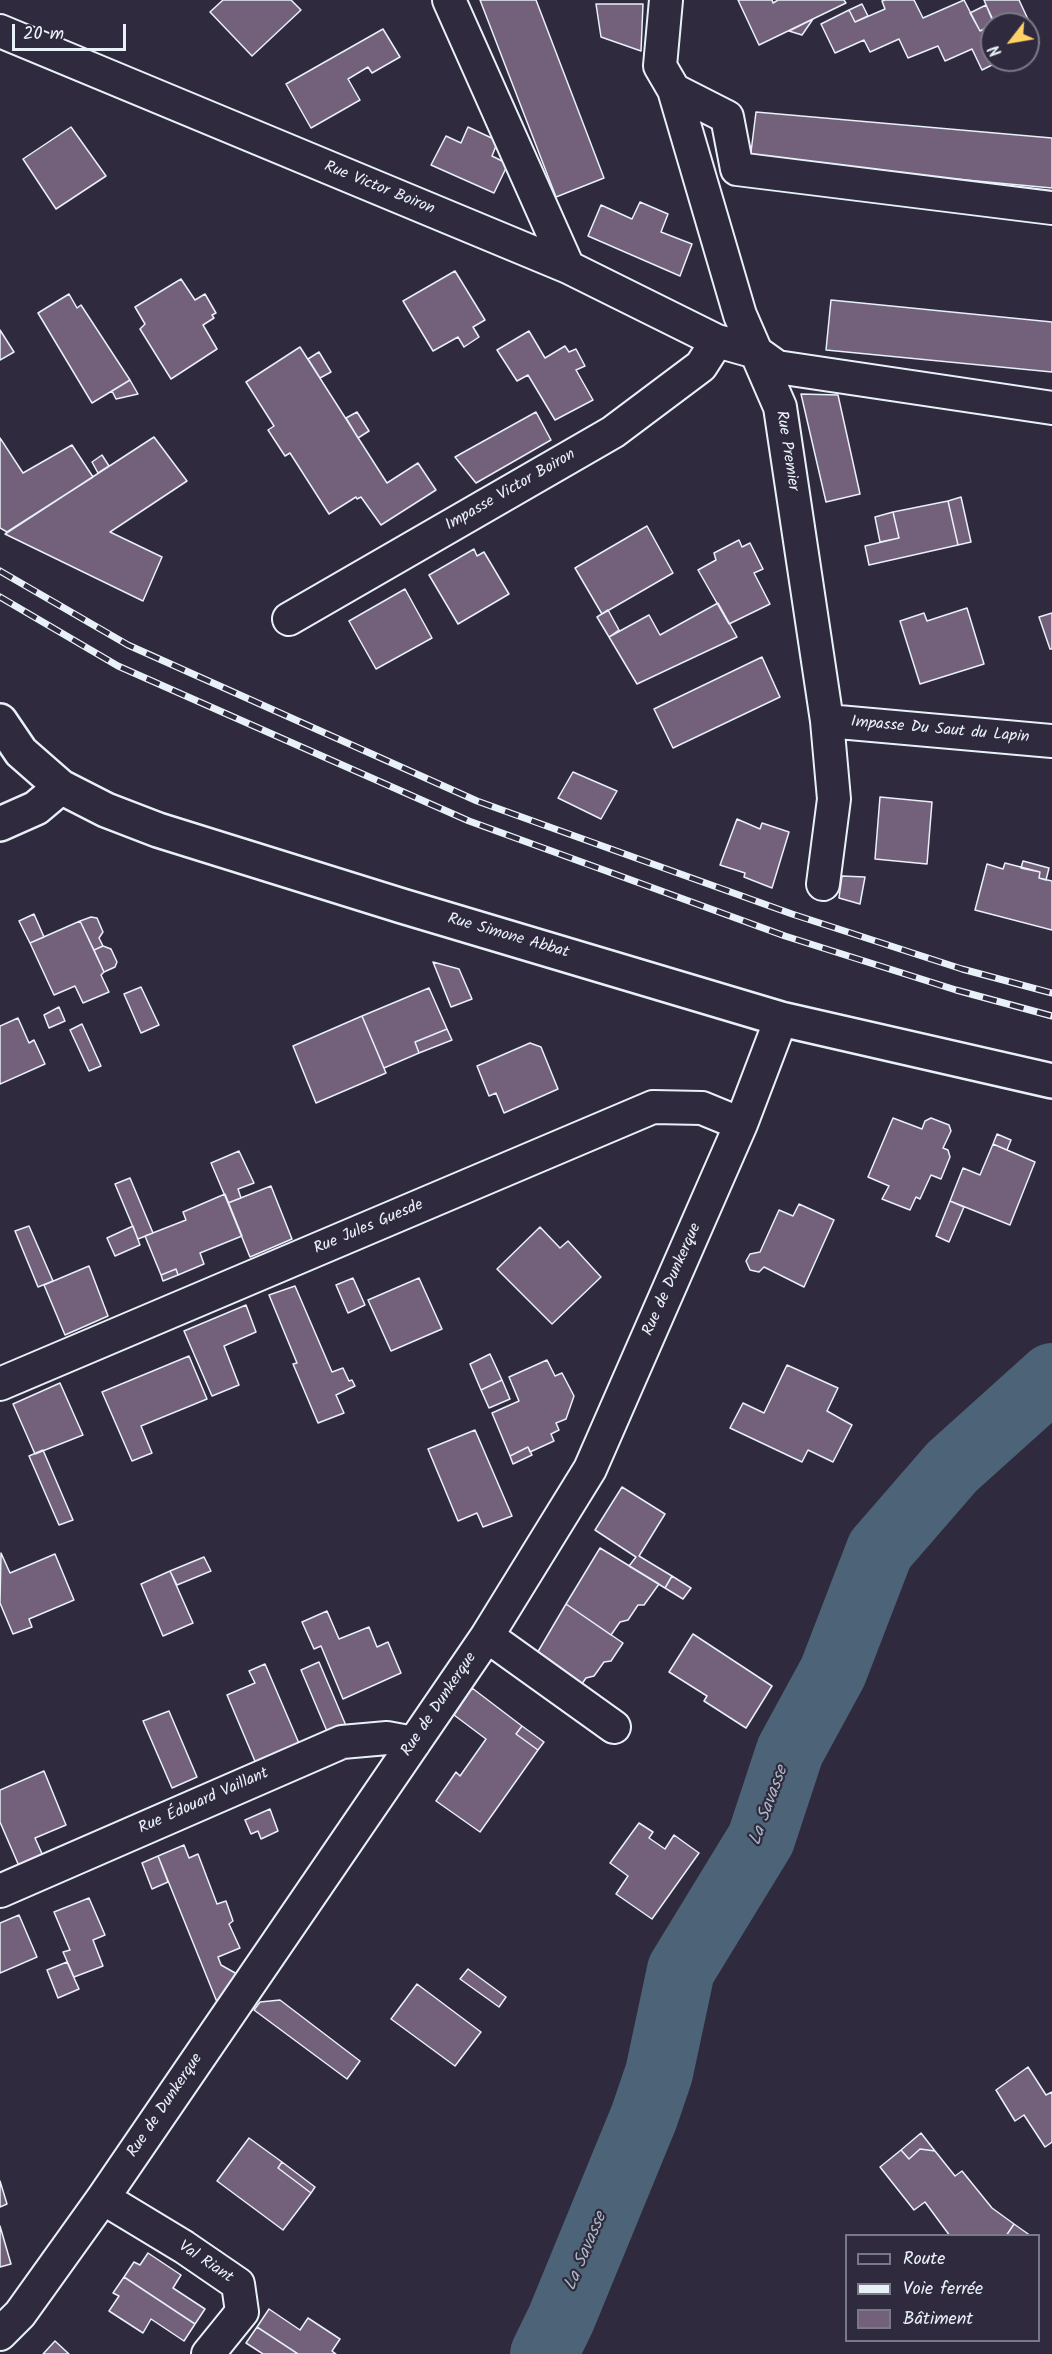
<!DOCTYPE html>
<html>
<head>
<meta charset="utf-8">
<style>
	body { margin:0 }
	#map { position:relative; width:1052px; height:2354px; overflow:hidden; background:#2f2a3d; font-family:Kalam,sans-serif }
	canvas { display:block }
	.legend { position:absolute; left:845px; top:2234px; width:195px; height:108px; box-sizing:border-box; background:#2f2a3d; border:2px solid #797a88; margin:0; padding:8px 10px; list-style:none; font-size:18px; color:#e8f1f8 }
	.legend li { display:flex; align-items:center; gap:12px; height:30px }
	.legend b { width:30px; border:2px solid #797a88 }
	.north { position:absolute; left:980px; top:12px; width:60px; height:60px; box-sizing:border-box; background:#2f2a3d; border:2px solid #797a88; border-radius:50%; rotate:239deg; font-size:16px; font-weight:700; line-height:24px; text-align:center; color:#e8f1f8 }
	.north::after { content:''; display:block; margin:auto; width:21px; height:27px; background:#ffd166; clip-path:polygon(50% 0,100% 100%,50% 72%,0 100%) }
	.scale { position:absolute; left:12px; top:24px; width:114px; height:27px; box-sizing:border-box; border:3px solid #e8f1f8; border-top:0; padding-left:8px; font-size:18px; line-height:21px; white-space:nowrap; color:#e8f1f8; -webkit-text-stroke:4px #2f2a3d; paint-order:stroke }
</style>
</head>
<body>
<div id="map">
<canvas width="1052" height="2354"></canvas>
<ul class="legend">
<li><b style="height:8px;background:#2f2a3d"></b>Route</li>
<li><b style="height:8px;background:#e8f1f8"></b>Voie ferrée</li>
<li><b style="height:16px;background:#73607a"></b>Bâtiment</li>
</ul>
<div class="north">N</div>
<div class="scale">20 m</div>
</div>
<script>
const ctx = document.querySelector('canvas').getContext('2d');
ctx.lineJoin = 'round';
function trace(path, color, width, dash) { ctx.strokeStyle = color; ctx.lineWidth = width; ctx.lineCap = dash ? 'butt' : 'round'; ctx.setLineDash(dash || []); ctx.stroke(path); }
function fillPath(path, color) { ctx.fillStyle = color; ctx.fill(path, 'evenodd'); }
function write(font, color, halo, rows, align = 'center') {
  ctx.font = font + ' Kalam,sans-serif'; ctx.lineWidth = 4.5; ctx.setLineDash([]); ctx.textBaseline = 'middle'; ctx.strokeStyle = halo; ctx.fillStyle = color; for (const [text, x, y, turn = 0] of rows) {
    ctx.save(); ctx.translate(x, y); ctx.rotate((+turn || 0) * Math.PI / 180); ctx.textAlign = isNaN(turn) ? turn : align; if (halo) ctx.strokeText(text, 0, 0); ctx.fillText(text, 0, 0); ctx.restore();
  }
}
trace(new Path2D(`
	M544,2354l17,-35 83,-202 15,-44 22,-103 80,-131 29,-88 43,-79 47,-122 72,-83 100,-90`), '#4d6378', 68);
const building = new Path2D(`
	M223,0h68l10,10 -49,46 -42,-44z
	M480,0h56l68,178 -48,19z
	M738,0h34l1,3 5,-3h66l2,3 -87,42z
	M885,0h29l9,18 41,-18 16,31 12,-6v35h10l-20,10 -10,-21 -27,12 -7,-15 -30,12 -9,-19 -29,13 -6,-12 -29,13 -14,-29 28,-14 6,12 30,-13 -3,-8z
	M984,0h35l20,43 -11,5v-24h-34z
	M596,4h47l-2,47 -40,-14z
	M862,4l6,12 -13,6 -6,-12z
	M986,5l9,19 -15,7 -10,-18z
	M813,19l-11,16 -13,-4z
	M383,29l17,28 -28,16 -4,-6 -20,12 12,21 -49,28 -25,-44z
	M756,112l296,26v50l-302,-28z
	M71,127l35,49 -50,33 -33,-50z
	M468,127l30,14 -6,15 16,8 -14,29 -63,-28 15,-29 15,7z
	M640,202l28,12 -7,18 31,12 -12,32 -92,-40 13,-31 31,14z
	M455,271l30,49 -12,7 6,10 -15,10 -6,-10 -25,14 -30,-50z
	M181,279l14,21 10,-6 11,19 -4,2 2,3 -11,7 14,24 -46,30 -31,-50 5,-5 -10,-17z
	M69,294l8,14 4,-3 49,75 -38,23 -54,-90z
	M831,300l221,22v50l-226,-22z
	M0,330l14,22 -14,8z
	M529,331l16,27 20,-12 4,6 7,-3 9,17 -9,4 17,30 -38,20 -27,-45 -11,6 -20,-31z
	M300,347l87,136 31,-20 18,27 -55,35 -20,-28 -4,2 -1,-2 -27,17 -39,-61 -5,3 -17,-26 6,-4 -28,-44z
	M319,352l12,20 -11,6 -12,-19z
	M130,380l8,14 -22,5 -4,-8z
	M801,394l37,1 22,99 -34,8z
	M357,412l12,19 -11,7 -12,-20z
	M536,412l15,28 -75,43 -21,-26z
	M154,437l33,44 -77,51 52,25 -19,44 -138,-67z
	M0,438l23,35 49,-28 21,32 -86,55 -7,-4z
	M102,455l7,11 -11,7 -6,-11z
	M961,497l10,45 -13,3 -10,-44z
	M948,501l10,44 -89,20 -4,-19 34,-8 -6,-26z
	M893,512l6,26 -19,4 -5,-25z
	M647,526l26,47 -71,41 -27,-46z
	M739,540l3,7 8,-4 13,26 -9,4 16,31 -41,20 -31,-54 18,-10 -2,-7z
	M474,549l3,7 7,-4 25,42 -51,30 -29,-49z
	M405,589l27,49 -56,31 -27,-48z
	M718,603l19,34 -100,47 -28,-47 40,-22 11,20z
	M967,608l17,56 -64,20 -20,-63 24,-8 3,8z
	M608,610l11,20 -10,7 -12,-20z
	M1052,613v36h-2l-11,-32z
	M762,657l18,40 -107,51 -19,-39z
	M573,772l44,19 -16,28 -43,-21z
	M880,797l52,5 -5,62 -52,-5z
	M737,819l23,10 2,-6 27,9 -17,56 -28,-11 1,-4 -25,-8z
	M1023,861l26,7 -3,12 -7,-2 1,-6 -19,-4z
	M1005,863l35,9 -1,6 13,3v49l-77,-20 12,-46 16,5z
	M842,876l23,1 -5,27 -21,-6z
	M34,914l10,23 -14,6 -11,-22z
	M91,917l6,1 6,14 -4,6 4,8 -9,4 -14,-29z
	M80,921l24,51 -3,3 8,17 -26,11 -8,-17 -21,9 -24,-52z
	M103,946l8,3 6,13 -2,5 -11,5 -10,-22z
	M433,962l26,7 13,30 -21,8z
	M141,987l18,38 -18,8 -17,-39z
	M429,988l18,41 -32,13 4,11 -35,15 -22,-52z
	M59,1007l6,14 -16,7 -5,-13z
	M362,1016l24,57 -70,30 -23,-57z
	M18,1018l11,25 5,-3 11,24 -45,20v-58z
	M82,1024l19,42 -12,5 -19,-41z
	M447,1029l5,11 -33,13 -4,-11z
	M530,1043l11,4 17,42 -54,24 -8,-20 -7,3 -12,-30z
	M893,1118l29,11 3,-8 6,-3 18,7 2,6 -8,17 5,2 2,7 -9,22 -10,-4 -11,24 -4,-2 -6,13 -28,-11 7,-13 -21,-9z
	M997,1134l14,6 -4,10 -14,-6z
	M993,1144l42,18 -25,63 -60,-24 13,-33 17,7z
	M239,1151l15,32 -16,6 3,9 -13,5 -17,-40z
	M130,1178l23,55 -15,6 -23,-55z
	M271,1186l21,53 -42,18 -22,-54z
	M225,1194l17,42 -42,17 4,11 -26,11 -2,-6 -15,6 -16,-39 41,-16 -3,-8z
	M950,1201l14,6 -15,35 -13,-6z
	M799,1204l35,16 -30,67 -40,-20 -5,5 -9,-2 -4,-9 4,-7 10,-2 19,-42 14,6z
	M29,1226l24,55 -15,6 -23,-56z
	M133,1226l7,19 -25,11 -8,-18z
	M540,1227l20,21 8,-7 33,36 -49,47 -55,-55z
	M89,1266l19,50 -43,19 -21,-50z
	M176,1269l2,6 -15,6 -2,-6z
	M353,1278l12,27 -17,8 -12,-28z
	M419,1278l23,51 -51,22 -23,-51z
	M295,1286l37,86 11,-4 6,13 3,-1 3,6 -19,9 8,18 -26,10 -25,-59 4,-1 -28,-68z
	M246,1305l10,27 -32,14 15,39 -27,11 -28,-65z
	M490,1354l12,26 -21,10 -11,-26z
	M189,1356l18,43 -66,27 11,27 -20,8 -30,-69z
	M547,1360l8,16 7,-3 12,23 -8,23 -10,4 3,7 -8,4 3,7 -24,11 -2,-5 -18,9 -18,-43 27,-12 -10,-24z
	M787,1365l51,23 -11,23 25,14 -19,37 -25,-12 -6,12 -72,-34 13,-25 21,10z
	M502,1380l8,19 -21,9 -8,-18z
	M60,1383l23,52 -48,19 -22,-50z
	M475,1430l37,86 -29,11 -6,-14 -19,8 -30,-72z
	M528,1447l4,8 -19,9 -3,-8z
	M43,1450l30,70 -14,5 -30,-69z
	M622,1487l43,27 -26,42 33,20 -7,12 -36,-22 7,-9 -41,-27z
	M600,1548l59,36 -15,21h-6l-10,15 -8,2 -9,13 -45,-31z
	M1,1553l9,20 45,-19 19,46 -45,19 3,8 -19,7 -13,-31z
	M204,1557l7,14 -34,14 -7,-14z
	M170,1571l23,52 -30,13 -22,-52z
	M672,1576l19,12 -8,11 -18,-11z
	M566,1604l57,39 -12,18 -7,1 -10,14 -8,2 -9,13 -44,-31z
	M327,1611l12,28 30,-12 8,20 11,-5 13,31 -58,26 -22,-53 -7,3 -12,-27z
	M693,1634l79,52 -26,42 -42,-27 3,-5 -38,-24z
	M319,1662l28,66 -18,8 -28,-66z
	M265,1664l36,84 -44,18 -30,-71 28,-12 -6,-12z
	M472,1688l50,38 -6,8 22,16 -58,82 -44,-31 20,-29 4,4 26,-37 -32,-24z
	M169,1711l28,66 -25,11 -29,-67z
	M522,1726l22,16 -6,8 -22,-16z
	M44,1771l22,54 -31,13 8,18 -24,10 -19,-44v-32z
	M270,1809l8,22 -17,8 -3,-8 -7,3 -6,-14z
	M639,1823l14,9 -4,6 16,11 9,-14 25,18 -47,66 -36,-25 12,-18 -18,-13z
	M184,1845l5,13 9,-4 19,50 9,-3 7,20 -4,3 11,24 -22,9 3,8 16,9 -20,28 -59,-146z
	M158,1856l10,26 -16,7 -10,-26z
	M89,1898l16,37 -12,5 10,26 -29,11 -11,-25 7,-2 -16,-38z
	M19,1915l18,42 -37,16v-50z
	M67,1962l12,27 -21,9 -11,-28z
	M468,1969l38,28 -7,10 -39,-28z
	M417,1984l64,48 -26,34 -64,-47z
	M280,2000l80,61 -13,18 -93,-69 6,-8z
	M1028,2067l18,28 6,-3v50l-7,5 -21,-32 -9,6 -19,-31z
	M921,2133l14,18 -15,-2 -11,10 -8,-9z
	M249,2138l33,24 -4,6 33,25 -28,37 -66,-49z
	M920,2149l15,2 20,25 7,-5 30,37 22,16 -8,12h-56l-25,-34 -11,8 -34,-43 21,-17 8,9z
	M282,2162l33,25 -4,6 -33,-25z
	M0,2181l7,23 -7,3z
	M1014,2224l17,12h-25z
	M0,2226l11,38 -11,3z
	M148,2253l33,22 -8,13 32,21 -10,15 -71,-47 10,-15 6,3z
	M124,2277l71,47 -11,17 -33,-22 -8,14 -34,-22 10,-15 -6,-3z
	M269,2309l31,21 8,-12 32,21 -8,12 4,3h-38l-41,-27z
	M257,2327l41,27h-35l-17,-11z
	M55,2341l14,13h-26z`);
fillPath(building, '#73607a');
trace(building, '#e8f1f8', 1.5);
const street = new Path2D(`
	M449,0l119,267
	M666,0l-6,66 14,24 66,225 40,92 47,314 7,78 -11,85
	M0,31l568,236 149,74 39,11 21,15 275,41
	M674,90l53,27 10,52 315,39
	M289,619l324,-187 88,-66 16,-25
	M827,721l225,20
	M0,1384l653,-277 49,1 39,16
	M487,1636l127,91
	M0,1891l342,-149 45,-4 27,5
	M103,2198l81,49 54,37 4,28 -34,42
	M0,2334l20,-20 83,-116 384,-562 103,-167 151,-345 40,-105`);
const secondary = new Path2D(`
	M0,721l21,31 40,35 45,23 52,20 244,76 379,113 271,62
	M0,824l36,-16 25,-21`);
trace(street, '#e8f1f8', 36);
trace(secondary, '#e8f1f8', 38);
trace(street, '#2f2a3d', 32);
trace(secondary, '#2f2a3d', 33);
const rail = new Path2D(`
	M0,571l128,74 349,156 315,113 170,55 90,24
	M0,597l118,69 351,155 316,115 171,54 96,26`);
trace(rail, '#e8f1f8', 7);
trace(rail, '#2f2a3d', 4.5, [14]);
write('16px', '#e8f1f8', '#2f2a3d', [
	["Rue Victor Boiron",379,189,22],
	["Rue Premier",786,451,81],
	["Impasse Victor Boiron",511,491,-30],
	["Impasse Du Saut du Lapin",940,731,5],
	["Rue Simone Abbat",508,937,16],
	["Rue Jules Guesde",369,1228,-23],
	["Rue de Dunkerque",673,1280,-66],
	["Rue de Dunkerque",440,1705,-56],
	["Rue Édouard Vaillant",204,1802,-24],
	["Rue de Dunkerque",166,2106,-56],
	["Val Riant",205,2263,34]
]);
write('italic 18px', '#aab8c5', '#2f2a3d', [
	["La Savasse",770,1806,-70],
	["La Savasse",587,2252,-67]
]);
</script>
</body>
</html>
